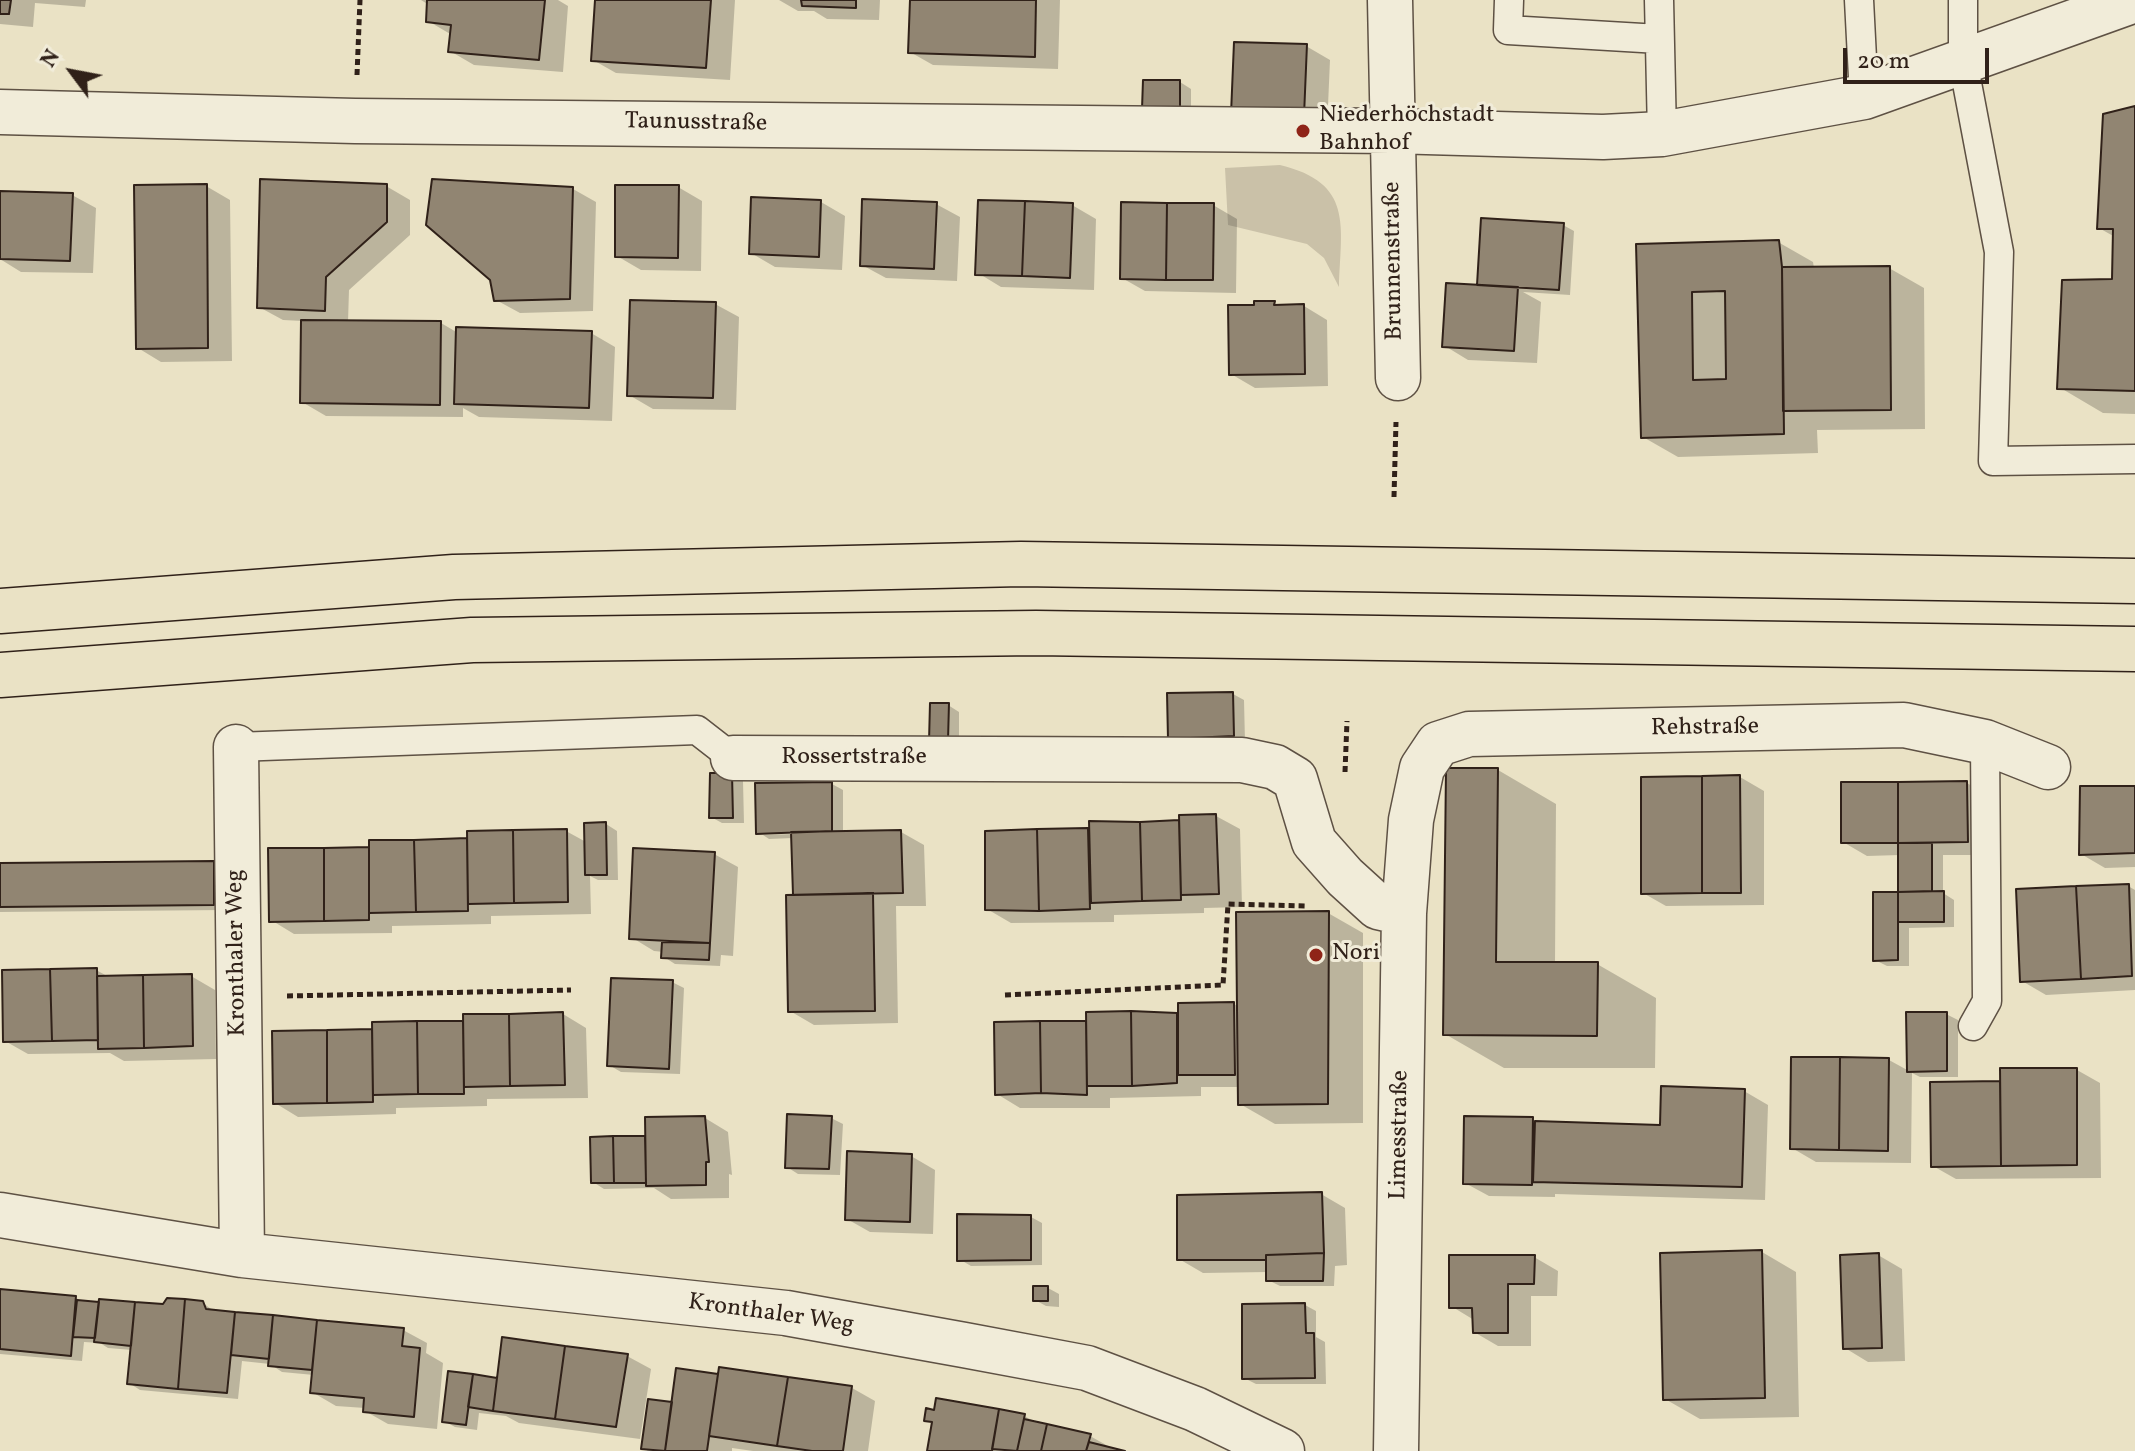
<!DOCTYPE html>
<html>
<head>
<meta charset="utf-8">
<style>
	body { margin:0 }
	#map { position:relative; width:2135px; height:1451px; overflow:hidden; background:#eae2c5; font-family:Vollkorn,serif }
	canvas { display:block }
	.north { position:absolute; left:32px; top:32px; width:80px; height:80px; -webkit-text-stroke:6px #f1ecd9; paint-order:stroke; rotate:302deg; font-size:22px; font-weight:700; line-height:32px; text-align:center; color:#302119 }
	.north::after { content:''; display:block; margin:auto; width:28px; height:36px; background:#302119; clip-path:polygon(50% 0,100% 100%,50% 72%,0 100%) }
	.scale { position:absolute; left:1843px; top:48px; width:146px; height:36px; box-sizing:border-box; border:4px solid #302119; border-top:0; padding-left:10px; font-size:24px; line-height:28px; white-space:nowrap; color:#302119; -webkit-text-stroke:6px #f1ecd9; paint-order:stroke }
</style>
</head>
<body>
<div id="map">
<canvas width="2135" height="1451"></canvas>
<div class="north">N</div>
<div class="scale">20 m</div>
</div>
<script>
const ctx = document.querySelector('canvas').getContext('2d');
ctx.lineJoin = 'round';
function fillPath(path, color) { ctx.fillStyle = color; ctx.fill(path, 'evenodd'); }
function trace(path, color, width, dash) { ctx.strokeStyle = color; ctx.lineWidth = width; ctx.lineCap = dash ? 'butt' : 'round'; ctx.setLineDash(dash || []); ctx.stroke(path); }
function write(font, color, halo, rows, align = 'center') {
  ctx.font = font + ' Vollkorn,serif'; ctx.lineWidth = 6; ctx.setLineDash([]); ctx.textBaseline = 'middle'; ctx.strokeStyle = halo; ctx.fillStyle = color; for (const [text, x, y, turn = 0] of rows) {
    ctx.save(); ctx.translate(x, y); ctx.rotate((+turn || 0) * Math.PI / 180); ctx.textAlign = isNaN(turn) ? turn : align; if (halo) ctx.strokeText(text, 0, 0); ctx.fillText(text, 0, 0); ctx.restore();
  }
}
fillPath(new Path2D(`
	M1280,165c74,18 61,60 59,122l-15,-29 -17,-14 -79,-19 -3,-57z`), '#cac1a8');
fillPath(new Path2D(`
	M0,0h86l-1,7 -50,-4 -2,24 -33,-3z
	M421,0h137l10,6 -5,66 -89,-7 -24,-14 2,-16 -24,-14 1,-16z
	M597,0h138l-5,80 -114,-7 -23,-13z
	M779,0h101l-1,20 -52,-1 -13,-8h-16z
	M912,0h148l-2,69 -125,-4 -23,-13z
	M1306,46l24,14 -3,69 -70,-3z
	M1180,82l11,7v26h-35z
	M2135,109v305l-32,-1 -44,-26 55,-106 1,-44 -16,-9z
	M206,186l24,14 2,161 -71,1 -23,-14z
	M386,186l24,14v35l-61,55 -1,32 93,1 17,10h133l24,14 -3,74 -133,-4 -16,-9v9l-137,-1 -24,-14 1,-81 -20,-1 -24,-13z
	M678,187l24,14 -1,70 -60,-1 -24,-14z
	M573,189l23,13 -3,109 -73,2 -24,-13z
	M0,193l72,2 24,13 -3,65 -72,-1 -21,-13z
	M821,202l24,14 -3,54 -67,-3 -24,-14z
	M936,204l24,13 -3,64 -71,-3 -24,-13z
	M1072,205l24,14 -2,71 -93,-3 -23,-14z
	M1213,205l24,14 -1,74 -91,-2 -23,-13z
	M1563,225l11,6 -4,64 -47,-3 18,10 -4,61 -69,-3 -23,-14 41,-59z
	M1778,242l35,20 1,6h75l35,20 1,141 -108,1 1,23 -140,4 -35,-20 -5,-191z
	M1274,303l7,4 23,-1 23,14 1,66 -73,2 -24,-14 25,-67z
	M715,304l24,13 -3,93 -83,-1 -24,-14z
	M1233,694l11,6 1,42 -63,2z
	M948,705l11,7v34l-16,1z
	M1498,770l58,34 -1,160h42l59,34 -1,70h-151l-59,-34z
	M732,775l11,6 1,42h-22l-11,-6z
	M1740,777l24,14v114l-98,1 -23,-13z
	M1967,783l23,14 1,58h-48v38l11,7v27l-45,1v38h-22l-12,-6 25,-66v-39l-33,1 -24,-14z
	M832,784l11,6v43l58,-1 23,13 2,61h-30l2,117 -84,2 -24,-14 5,-114 -2,-59 -24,1 -6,-4 30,-1z
	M2135,787v80l-30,1 -24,-14z
	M1216,816l24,13 2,78 -38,1v5l-90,2v7l-103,1 -24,-14v-76l103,-3 1,-7 90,-1z
	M606,824l11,7 1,49h-20l-8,-4 1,38 -100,2v8l-99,2v7l-98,1 -23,-14 100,-71v-7l98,-2 97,-9 20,11z
	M714,854l24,13 -5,89 -12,-1 -1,11 -45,-2 -11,-7v-5l-10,-1 -23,-14z
	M213,863l12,6v41l-225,2v-47z
	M2128,886l7,4v100l-89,5 -24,-14z
	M1328,913l35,20v190l-88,1 -35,-20v-17h-39v9l-91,2v10h-90l-23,-14 -1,-70 92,-1v-9l91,1 55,-11 5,3z
	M96,970l13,7 82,-1 24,14 1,69 -92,2 -14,-8 -82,1 -23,-13z
	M672,982l12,6 -4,86 -59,-2 -12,-7z
	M563,1014l23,14 2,70 -101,1v7l-91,2v6l-98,3 -23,-14 -1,-70 100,-2v-7l91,-1z
	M1946,1014l12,6v57h-38l-8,-4 -1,90 -95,-1 -24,-14 97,-88 20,11z
	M2077,1070l23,13 1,95 -145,1 -23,-13 -1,-82 70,-1z
	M1744,1091l24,14 -3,95 -210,-6v3l-66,-1 -24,-13 67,-64 9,4 121,4z
	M705,1118l23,14 4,43 -3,-1v24l-58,1 -17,-11 -50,1 -11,-7 51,-44 3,1z
	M831,1118l12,6 -3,51 -42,-1 -11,-7z
	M911,1156l24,14 -2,64 -63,-2 -23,-13z
	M1321,1194l24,14 2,57 -12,1 -1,20h-54l-12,-6v-8l-65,1 -24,-14z
	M1031,1217l11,6v42l-71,1 -12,-7z
	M1762,1252l34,20 3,145 -99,2 -35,-20z
	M1878,1255l24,14 3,92 -37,1 -23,-14z
	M1534,1257l24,14 -1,25h-26v50h-33l-24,-14v-12l-23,-14z
	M1048,1288l11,6v13l-13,-1 -11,-6z
	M0,1291l76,7 8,4 80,4 39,-3 12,9 188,18 24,13 -1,10 17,10 -6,66 -49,-5 -23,-13v-3l-29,-2 -24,-14 2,-17 -32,-3 -12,-8 -28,-3 -4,38 -98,-9 -11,-7 3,-33 -24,-2 -8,-5 -16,-1 -2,19 -82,-7z
	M1305,1305l11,6v26l9,5 1,42h-70l-12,-6z
	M627,1356l24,13 -11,70 -121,-16 -13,-7 -27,-3 -2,17 -22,-3 -11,-6 6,-48 49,7z
	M852,1388l23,13 -7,50h-115l-21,-3v3h-84l-5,-3 30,-44z
	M1024,1416l12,6 54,14 27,15h-188l5,-27 -8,-4z`), '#0003');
const building = new Path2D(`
	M0,0h11l-2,14h-9z
	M427,0h118l-6,60 -91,-8 3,-27 -25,-3z
	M595,0h116l-5,68 -115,-7z
	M801,0h55v8l-54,-2z
	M910,0h126l-1,57 -127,-4z
	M1234,42l73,2 -3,72 -73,-2z
	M1143,80h37v30l-38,-1z
	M2135,106v285l-78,-2 5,-109 50,-1 1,-50h-16l6,-115z
	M260,179l127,5v38l-61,55 -1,34 -68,-3z
	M432,179l141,8 -3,112 -76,2 -4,-21 -64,-55z
	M207,184l1,164 -72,1 -2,-164z
	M615,185h64l-1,73 -63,-1z
	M0,191l73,2 -3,68 -70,-2z
	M751,197l70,3 -2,57 -70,-3z
	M862,199l75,3 -3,67 -74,-3z
	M978,200l47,1 -3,75 -47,-1z
	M1025,201l48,2 -3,75 -48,-2z
	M1121,202l46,1 -1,77 -46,-1z
	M1167,203h47l-1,77h-47z
	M1481,218l83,5 -5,67 -82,-5z
	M1779,240l3,27 2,167 -143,4 -5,-194zM1725,291l1,88 -33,1 -1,-88z
	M1890,266l1,144 -108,1 -1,-144z
	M1446,283l72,4 -4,64 -72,-4z
	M630,300l86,2 -3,96 -86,-2z
	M1254,301h21l-1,4 30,-1 1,70 -76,1 -1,-70h26z
	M301,320l140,1 -1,84 -140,-2z
	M456,327l136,4 -3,77 -135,-4z
	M1233,692l1,44 -66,3 -1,-46z
	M930,703h19l-1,38 -19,1z
	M1446,768h52l-2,194h102l-1,74 -154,-1z
	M710,773h22l1,45h-24z
	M1740,775l1,118h-39v-117z
	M1702,776v117l-61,1v-117z
	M1967,781l1,61 -70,1v-61z
	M832,782v49l-76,3 -1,-51z
	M1841,782h57v61h-57z
	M2080,786h55v67l-56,2z
	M1216,814l3,80 -38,1 -2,-80z
	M1179,820l2,80 -39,1 -2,-79z
	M1089,821l51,1 2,79 -51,2z
	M606,822l1,53h-22l-1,-52z
	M1088,828l2,81 -51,2 -2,-82z
	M567,829l1,73 -54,1 -1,-73z
	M1037,829l2,82 -54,-1v-79z
	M513,830l1,73 -46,1 -1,-73z
	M901,830l2,63 -110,2 -2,-63z
	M467,838l1,73 -52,1 -2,-72z
	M369,840h45l2,72 -47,1z
	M1898,843h34v48l-34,1z
	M369,847v73l-45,1v-73z
	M268,848h56v73l-55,1z
	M633,848l82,4 -5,91 -81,-4z
	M214,861v44l-214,2v-44z
	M2129,884l3,92 -51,3 -5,-93z
	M2076,886l5,93 -61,3 -4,-93z
	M1944,891v31h-46v-30z
	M1873,892h25v68l-25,1z
	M873,893l2,118 -87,1 -2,-117z
	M1329,911l-1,193 -90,1 -2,-193z
	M662,942l48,1 -1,17 -48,-2z
	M97,968l1,72 -46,1 -2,-72z
	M50,969l2,72 -49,1 -1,-72z
	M192,974l1,72 -49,2 -1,-73z
	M143,975l1,73 -46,1 -1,-73z
	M611,978l62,2 -4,89 -62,-3z
	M1234,1002l1,73h-57v-72z
	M1131,1011l1,75h-45l-1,-74z
	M1131,1011l46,2v70l-45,3z
	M563,1012l2,73 -55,1 -1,-72z
	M1906,1012h41v59l-40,1z
	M463,1014h46l1,72 -46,1z
	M417,1021h46l1,73h-46z
	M417,1021l1,73 -45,1 -1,-73z
	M1040,1021l1,72 -46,2 -1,-73z
	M1040,1021h46l1,74 -46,-2z
	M372,1029l1,73 -46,1v-73z
	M327,1030v73l-54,1 -1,-73z
	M1791,1057h49l-1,93 -49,-1z
	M1840,1057l49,1 -1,93 -49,-1z
	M2000,1068h77v97l-76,1z
	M2000,1081l1,85 -70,1 -1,-85z
	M1661,1086l84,3 -3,98 -209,-5 2,-61 125,4z
	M787,1114l45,2 -3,53 -44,-1z
	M705,1116l4,46h-3v23l-60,1 -1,-69z
	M1464,1116l69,1 -1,68 -69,-1z
	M613,1136h32l1,47h-32z
	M613,1136l1,47h-23l-1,-46z
	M847,1151l65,3 -2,68 -65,-2z
	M1322,1192l2,61 -58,2v5h-89v-65z
	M957,1214l74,1v45l-74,1z
	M1762,1250l3,148 -102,2 -3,-147z
	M1324,1253l-1,28h-57v-26z
	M1879,1253l3,95 -39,1 -3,-94z
	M1449,1255h86l-1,29h-26v49h-35l-1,-25h-23z
	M1033,1286h15v15h-15z
	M0,1289l76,7 -5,60 -71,-7z
	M167,1298l18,1 -7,90 -51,-5 8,-82 28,2z
	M99,1299l36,3 -4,44 -37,-4z
	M185,1299l18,2 3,8 29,3 -8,81 -49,-4z
	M77,1300l22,2 -4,36 -22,-1z
	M1305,1303l1,30h8l1,45 -73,1v-75z
	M235,1312l38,3 -4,44 -38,-4z
	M273,1315l44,5 -5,50 -44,-4z
	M317,1320l87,8 -2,18 18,2 -6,69 -51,-5 1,-14 -54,-5z
	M502,1337l63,9 -10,73 -62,-8z
	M565,1346l63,8 -12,73 -61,-8z
	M719,1367l69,10 -11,69 -68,-10z
	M676,1368l42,6 -11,77h-42z
	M448,1371l25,3 -7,51 -24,-3z
	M473,1374l24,4 -4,33 -25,-4z
	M788,1377l64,9 -9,65h-31l-35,-5z
	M936,1398l63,11 -7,42h-65l5,-29 -8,-1 2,-13 8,2z
	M648,1399l24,3 -7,49 -24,-2z
	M999,1409l26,5 -8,37 -25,-2z
	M1024,1419l23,5 -6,27h-24z
	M1047,1424l44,10 -5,17h-45z
	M1089,1442l36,9h-39z`);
fillPath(building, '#918572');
trace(building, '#302119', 2);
const lane = new Path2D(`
	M1509,0l-1,30 151,9
	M1659,0l3,134
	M1859,0l5,97
	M1963,0v62l36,190 -6,209 142,-2
	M236,747l461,-17 36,28
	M1973,1026l14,-25 -2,-259`);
const street = new Path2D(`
	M1390,0l8,378
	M0,112l355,9 1036,10 212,6 59,-3 202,-37 271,-97
	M236,747l6,508
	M733,758l509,2 33,7 20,12 19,63 31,35 33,30 26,6
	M0,1215l242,40 544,58 178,32 123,23 108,41 87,42
	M1396,1451l8,-538 7,-93 11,-52 16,-24 31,-10 435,-9 81,17 63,25`);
const highway = new Path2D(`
	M0,611l454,-34 567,-13 1114,17
	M0,675l472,-35 564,-7 1099,16`);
trace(lane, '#5e5144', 31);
trace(street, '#5e5144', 47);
trace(highway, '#302119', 47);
trace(new Path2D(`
	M357,75l3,-75
	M1394,497l2,-75
	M1345,772l2,-51
	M1005,995l218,-10 5,-81 79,2
	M287,996l284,-6`), '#302119', 5, [6, 4]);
trace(lane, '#f1ecd9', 28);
trace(street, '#f1ecd9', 44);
trace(highway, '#eae2c5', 44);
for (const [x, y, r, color] of [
	[1303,131,8,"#8f2418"],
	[1316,955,8,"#8f2418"]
]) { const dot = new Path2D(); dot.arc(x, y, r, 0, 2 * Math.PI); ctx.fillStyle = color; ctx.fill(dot); trace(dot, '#f1ecd9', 3); }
write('24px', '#302119', '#f1ecd9', [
	["Niederhöchstadt",1319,117],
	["Bahnhof",1319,145],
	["Nori",1332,955]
], 'left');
write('24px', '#302119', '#f1ecd9', [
	["Taunusstraße",696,124,1],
	["Brunnenstraße",1395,261,-91],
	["Rehstraße",1705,729,-1],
	["Rossertstraße",854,759],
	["Kronthaler Weg",238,953,-91],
	["Limesstraße",1401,1135,-89],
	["Kronthaler Weg",771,1315,8]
]);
</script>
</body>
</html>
